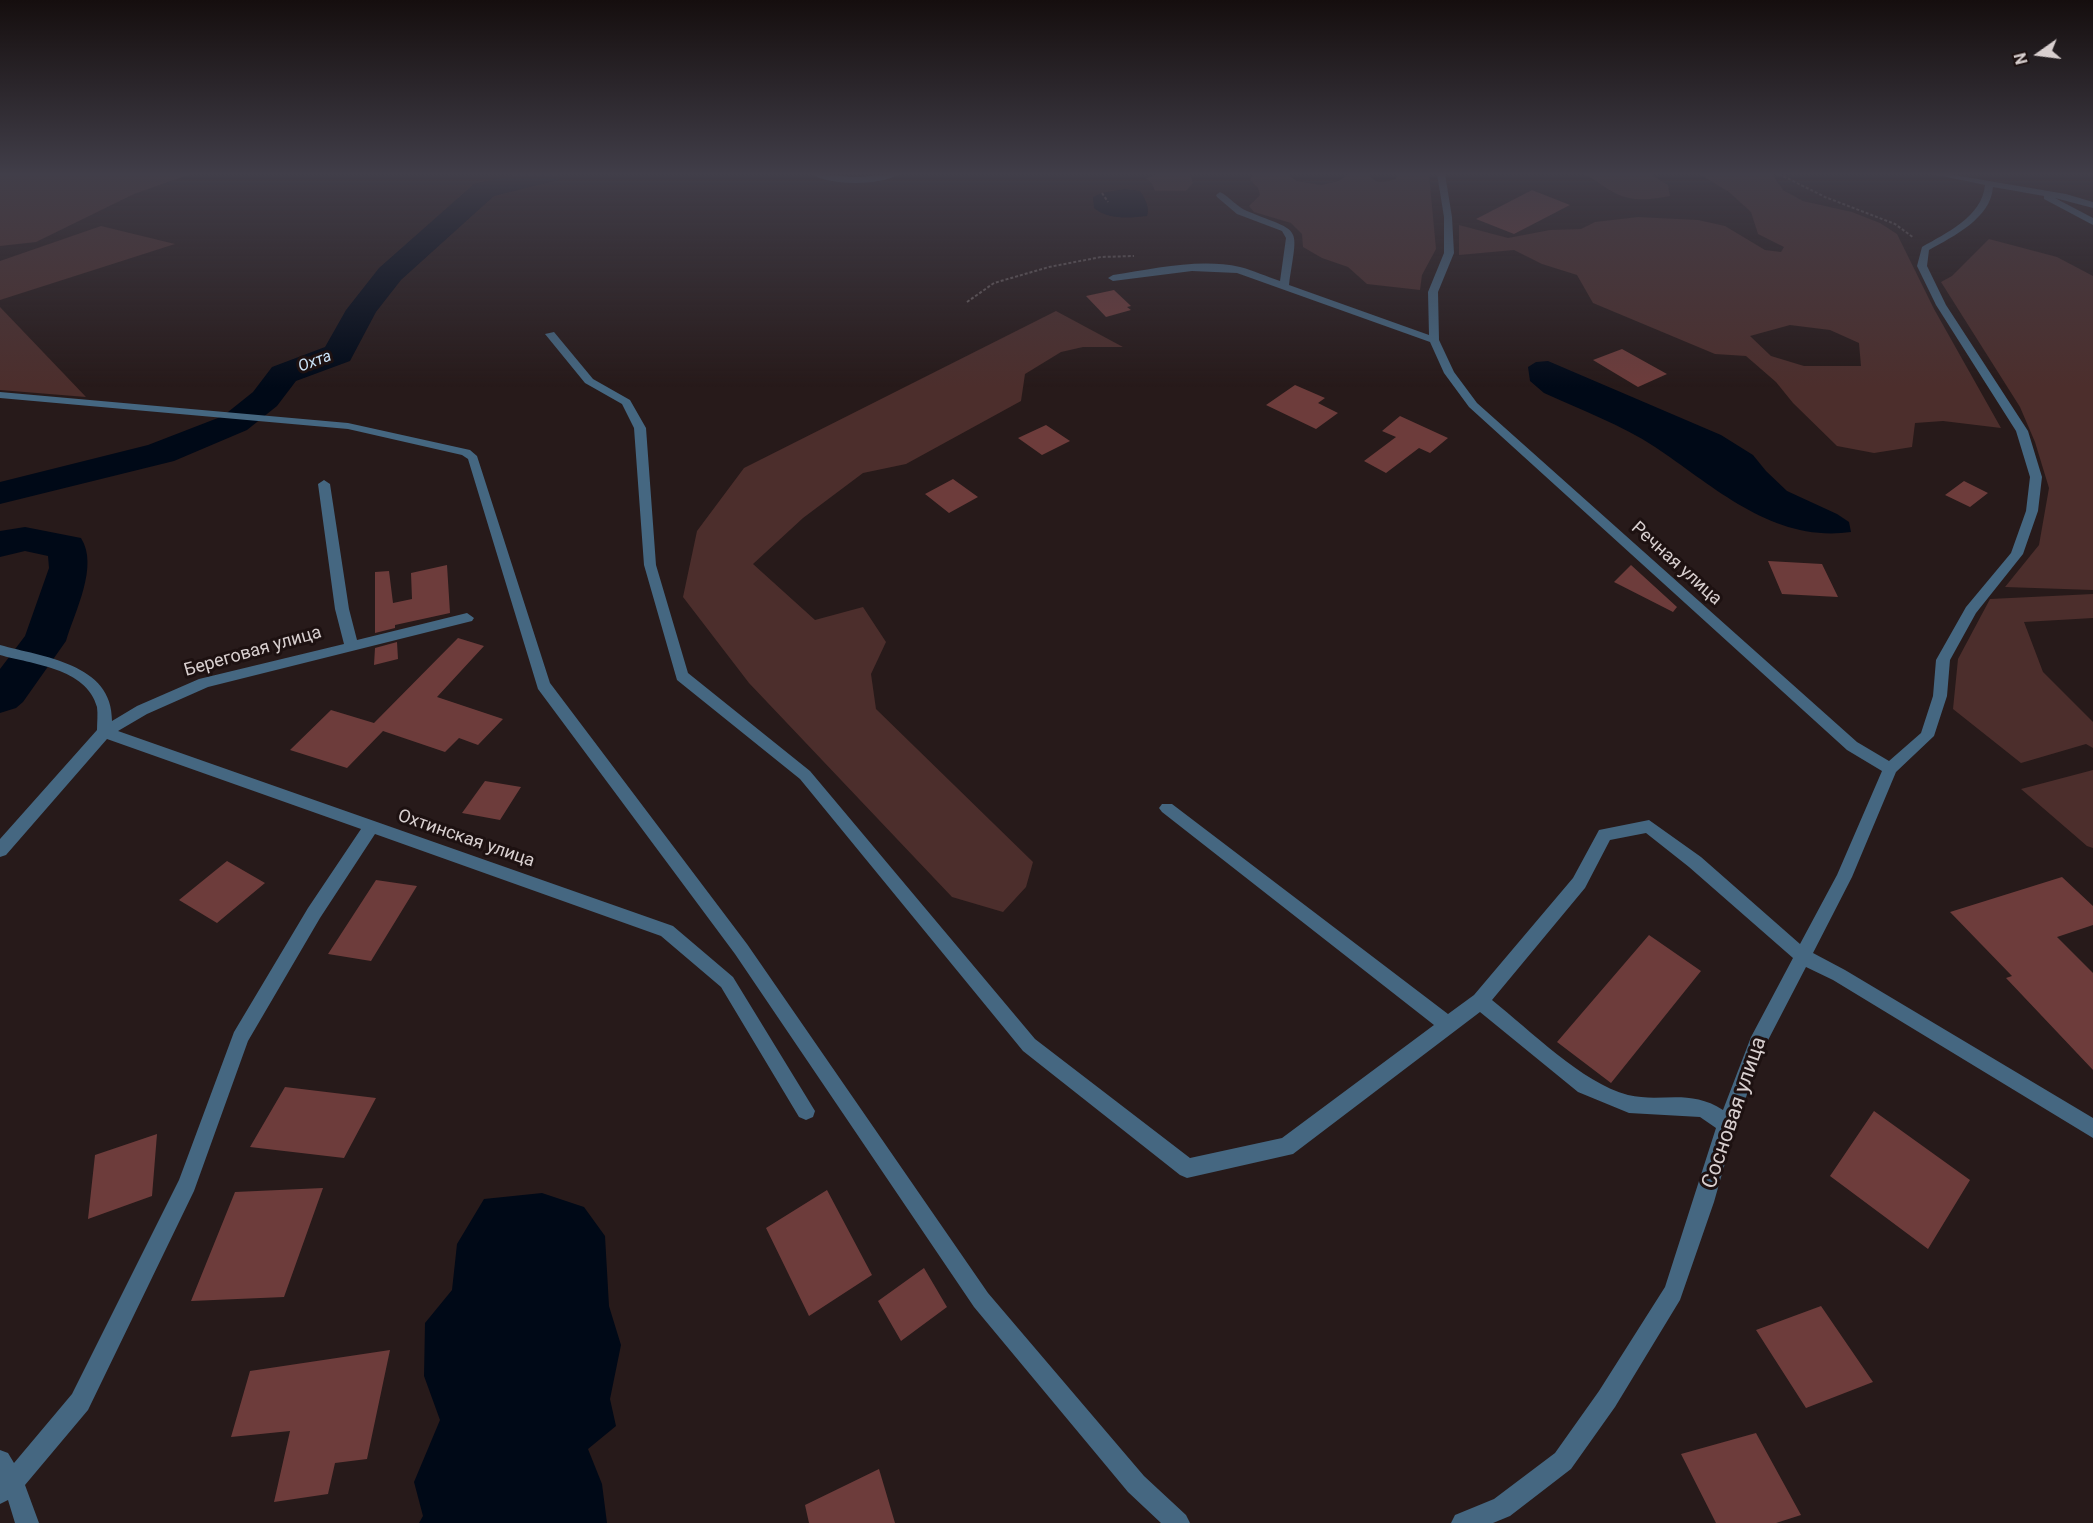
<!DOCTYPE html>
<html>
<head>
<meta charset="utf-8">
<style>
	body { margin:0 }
	#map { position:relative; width:2093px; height:1523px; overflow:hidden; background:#271a1a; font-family:Roboto,sans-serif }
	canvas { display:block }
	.north { position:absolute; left:2009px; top:24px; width:60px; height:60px; -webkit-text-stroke:4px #1d1111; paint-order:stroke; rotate:256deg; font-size:16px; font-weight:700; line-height:24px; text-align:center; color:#d8cfcf }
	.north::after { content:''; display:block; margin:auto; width:21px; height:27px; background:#d8cfcf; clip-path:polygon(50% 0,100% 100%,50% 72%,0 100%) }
</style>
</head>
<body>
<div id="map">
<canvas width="2093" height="1523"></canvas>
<div class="north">N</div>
</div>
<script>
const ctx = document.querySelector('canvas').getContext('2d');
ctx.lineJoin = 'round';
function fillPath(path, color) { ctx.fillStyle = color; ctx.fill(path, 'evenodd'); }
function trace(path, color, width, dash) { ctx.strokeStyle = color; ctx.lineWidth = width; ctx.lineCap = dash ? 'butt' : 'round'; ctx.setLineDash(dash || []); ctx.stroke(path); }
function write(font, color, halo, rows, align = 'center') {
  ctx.font = font + ' Roboto,sans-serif'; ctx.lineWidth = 6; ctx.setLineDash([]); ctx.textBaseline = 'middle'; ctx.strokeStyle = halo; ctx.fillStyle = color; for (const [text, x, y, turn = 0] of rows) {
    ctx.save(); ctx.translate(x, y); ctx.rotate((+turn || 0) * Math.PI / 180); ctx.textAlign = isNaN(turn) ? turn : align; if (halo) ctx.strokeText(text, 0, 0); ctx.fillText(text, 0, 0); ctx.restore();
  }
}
fillPath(new Path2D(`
	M4,174h187l-57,20 -98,48 -36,4v-71z
	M1159,174h31l3,9 -7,8h-31l-3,-7 -6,-6z
	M1253,174h33l11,7 24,4 17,-4 12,-7h18c7,11 17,8 28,5l1,-5h32l7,75 -14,26 -2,15 -53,-6 -19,-17 -26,-9 -19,-11 -1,-13 -11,-11 -37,-11 -5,-6 11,-11 -2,-7 -8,-8z
	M1586,174h64l18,11 2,11c-41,8 -51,2 -84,-22z
	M1699,174h73l11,16 20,11 49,11 28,11 17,11 37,75 67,119 -58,-7 -28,2 -3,24 -38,6 -37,-7 -44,-43 -17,-21 -30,-26 -31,-2 -122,-51 -16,-28 -35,-11 -28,-14 -55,5v-30l49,13 42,-8 31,-1 14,-7 43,-5 60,3 27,6 40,24 16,2 3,-5 -26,-13 -7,-22 -22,-20zM1790,325l40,5 29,13 2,23h-57l-33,-10 -21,-20z
	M101,226l74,18 -175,56v-39z
	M1989,239l68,18 36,19v314l-88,-3 34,-42 10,-57 -14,-46 -15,-35 -79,-125 11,-6z
	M0,307l86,90 -86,-7z
	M1056,311l67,36h-40l-22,5 -36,22 -4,27 -115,63 -43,9 -60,45 -50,46 62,56 48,-13 23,35 -15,32 5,35 157,153 -7,25 -23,25 -51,-15 -203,-214 -66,-86 14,-66 47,-63z
	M2093,594v24l-69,4 19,50 50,50v26l-7,-4 -65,19 -68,-54 5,-50 32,-60z
	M2093,770v78l-6,-2 -66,-57z`), '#4c2e2c');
fillPath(new Path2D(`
	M1125,189l15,2c5,7 10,17 7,25 -17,2 -39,4 -53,-8l-1,-11 9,-4z
	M1548,361l173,74 32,20 13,16 21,20 50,23 12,8 2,10c-78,11 -136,-45 -196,-85 -33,-22 -74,-37 -111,-54l-14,-12 -2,-14 8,-5z
	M542,1193l42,14 21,29 4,70 12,39 -11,54 6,27 -28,23 14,35 5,39h-188l4,-7 -9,-34 26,-62 -16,-44 1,-53 27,-33 5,-46 27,-45z`), '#000917');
fillPath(new Path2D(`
	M518,174h44l-4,6 -64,16 -93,84 -25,32 -26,49 -54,20 -19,25 -30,24 -73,31 -174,43v-22l148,-37 75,-29 30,-24 19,-25 53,-20 21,-37 33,-42 95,-84z
	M25,527l56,11c18,28 -6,73 -15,103l-43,61 -7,6 -16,5v-44l25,-33 24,-68 -1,-12 -23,-5 -25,6v-26z`), '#000917');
fillPath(new Path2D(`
	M1532,190l38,15 -56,29 -38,-15z
	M1114,290l17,16 -4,1 4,3 -25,7 -20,-21z
	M1622,349l45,25 -29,13 -45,-27z
	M1295,385l30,13 -7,5 20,10 -22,16 -50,-24z
	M1400,416l48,22 -18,15 -11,-5 -33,25 -22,-12 32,-24 -14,-6z
	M1046,425l24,16 -28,14 -24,-17z
	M953,479l25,18 -29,16 -24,-19z
	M1964,481l24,12 -18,14 -25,-12z
	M1768,561l54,3 16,33 -56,-3z
	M447,565l3,48 -55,12v3l-20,5v-61l14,-1 4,32 19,-4 -1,-26z
	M1631,565l46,42 -4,5 -59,-30z
	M458,638l26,8 -47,51 66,22 -25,26 -19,-7 -14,14 -62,-21 -36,37 -57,-18 41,-40 43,13z
	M397,642l1,17 -24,6 1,-17z
	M485,781l36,6 -21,33 -38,-7z
	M227,861l38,22 -48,40 -38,-23z
	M2062,877l31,29v19l-36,12 36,36v97l-87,-92 6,-2 -62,-64z
	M376,880l41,6 -46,75 -43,-7z
	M1649,935l52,36 -90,112 -54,-41z
	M285,1087l91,11 -32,60 -94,-11z
	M1874,1111l96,69 -42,69 -98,-73z
	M157,1134l-5,62 -64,23 7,-64z
	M323,1188l-39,109 -93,4 44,-109z
	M827,1190l45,85 -63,41 -43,-88z
	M924,1268l23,39 -46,34 -23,-40z
	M1821,1306l52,76 -67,26 -50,-78z
	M390,1350l-23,109 -32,4 -7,31 -54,8 16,-71 -59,6 19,-66z
	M1756,1433l45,82 -25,8h-60l-35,-69z
	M879,1469l16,54h-86l-4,-18z`), '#6d3c3b');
trace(new Path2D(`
	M1779,174l46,23 70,27 19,14
	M1102,193l6,9
	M967,302l27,-19 55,-16 52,-10 33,-1`), '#6a5f5f', 2, [3, 2]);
fillPath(new Path2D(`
	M812,174l44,3 43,-3c-18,12 -70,12 -87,0z
	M1437,174h8l7,43 2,36 -16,39 1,48 15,32 23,31 380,339 32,19 32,-28 12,-37 3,-36 30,-53 45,-54 15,-42 4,-34 -14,-46 -80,-126 -19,-39 5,-19c24,-14 60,-30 63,-62l-53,-11h16l118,20 27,8v6l-38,-10 38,20v7l-49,-26v-3l-51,-9c-2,31 -39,49 -64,63l-2,16 19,39 82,126 14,46 -4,34 -15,43 -47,59 -26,47 -3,36 -13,40 -38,36 -44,105 -39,76 32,17 248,148v20l-260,-158 -27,-13 -41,79 -29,78 -22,78 -34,98 -65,107 -44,62 -61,47 -17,7h-42l4,-8 39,-16 61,-46 44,-62 66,-104 51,-159 -16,-11 -71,-4 -51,-21 -98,-80 -187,142 -106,24 -7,-3 -157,-124 -223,-272 -123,-99 -33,-115 -10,-137 -12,-24 -37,-21 -40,-49 9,-2 39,47 37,21 16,28 10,137 32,108 122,98 225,268 155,119 92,-20 152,-113 -272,-213 -3,-4 3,-4h10l276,210 26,-19 99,-117 26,-48 50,-10 52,37 99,87 37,-69 45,-104 -35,-21 -378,-343 -25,-34 -14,-31 -193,-69 -45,-2 -79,10 -5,-3 5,-3c41,-6 86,-17 127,-8 13,3 27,10 40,14l6,-43 -4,-7 -45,-17 -20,-17 -1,-2 4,-3c10,5 17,15 27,19 56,23 51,12 42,74l140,50 -1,-43 16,-39v-36zM1646,833l43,34 104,91 -42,79 -28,73c-34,-22 -61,-7 -95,-15 -46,-12 -98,-65 -136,-95l93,-112 25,-48z
	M0,392l348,31 122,27 7,6 73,227 197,261 241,349 156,183 42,39 4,8h-29l-33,-31 -154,-185 -239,-353 -197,-265 -70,-230 -6,-4 -114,-26 -348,-31z
	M324,480l6,4 19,125 8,31 110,-27 7,5 -2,3 -264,66 -61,27 -29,17 555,195 60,51 82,134 -2,6 -7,3 -7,-3 -78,-130 -60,-51 -286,-102 -55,84 -72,123 -54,150 -106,219 -63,75 14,38h-24l-7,-23 -8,4v-54l8,3 6,10 58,-69 107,-214 55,-148 74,-124 53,-79 -254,-90 -101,116 -6,2v-18l97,-109c0,-7 1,-16 0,-23 -10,-39 -66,-43 -97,-52v-10c42,12 113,18 112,76l25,-15 62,-27 145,-35 -9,-35 -17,-125z`), '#456781');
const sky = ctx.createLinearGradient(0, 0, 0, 387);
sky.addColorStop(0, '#150e0e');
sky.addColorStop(0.45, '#413e49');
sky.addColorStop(1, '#413e4900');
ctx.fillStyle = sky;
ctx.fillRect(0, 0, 2093, 387);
write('italic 16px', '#cae3f8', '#1d1111', [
	["Охта",315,362,-21]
]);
write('18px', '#d8cfcf', '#1d1111', [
	["Речная улица",1676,564,42],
	["Береговая улица",253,652,-16],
	["Охтинская улица",466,839,19]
]);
write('21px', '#d8cfcf', '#1d1111', [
	["Сосновая улица",1735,1113,-71]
]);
</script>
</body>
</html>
